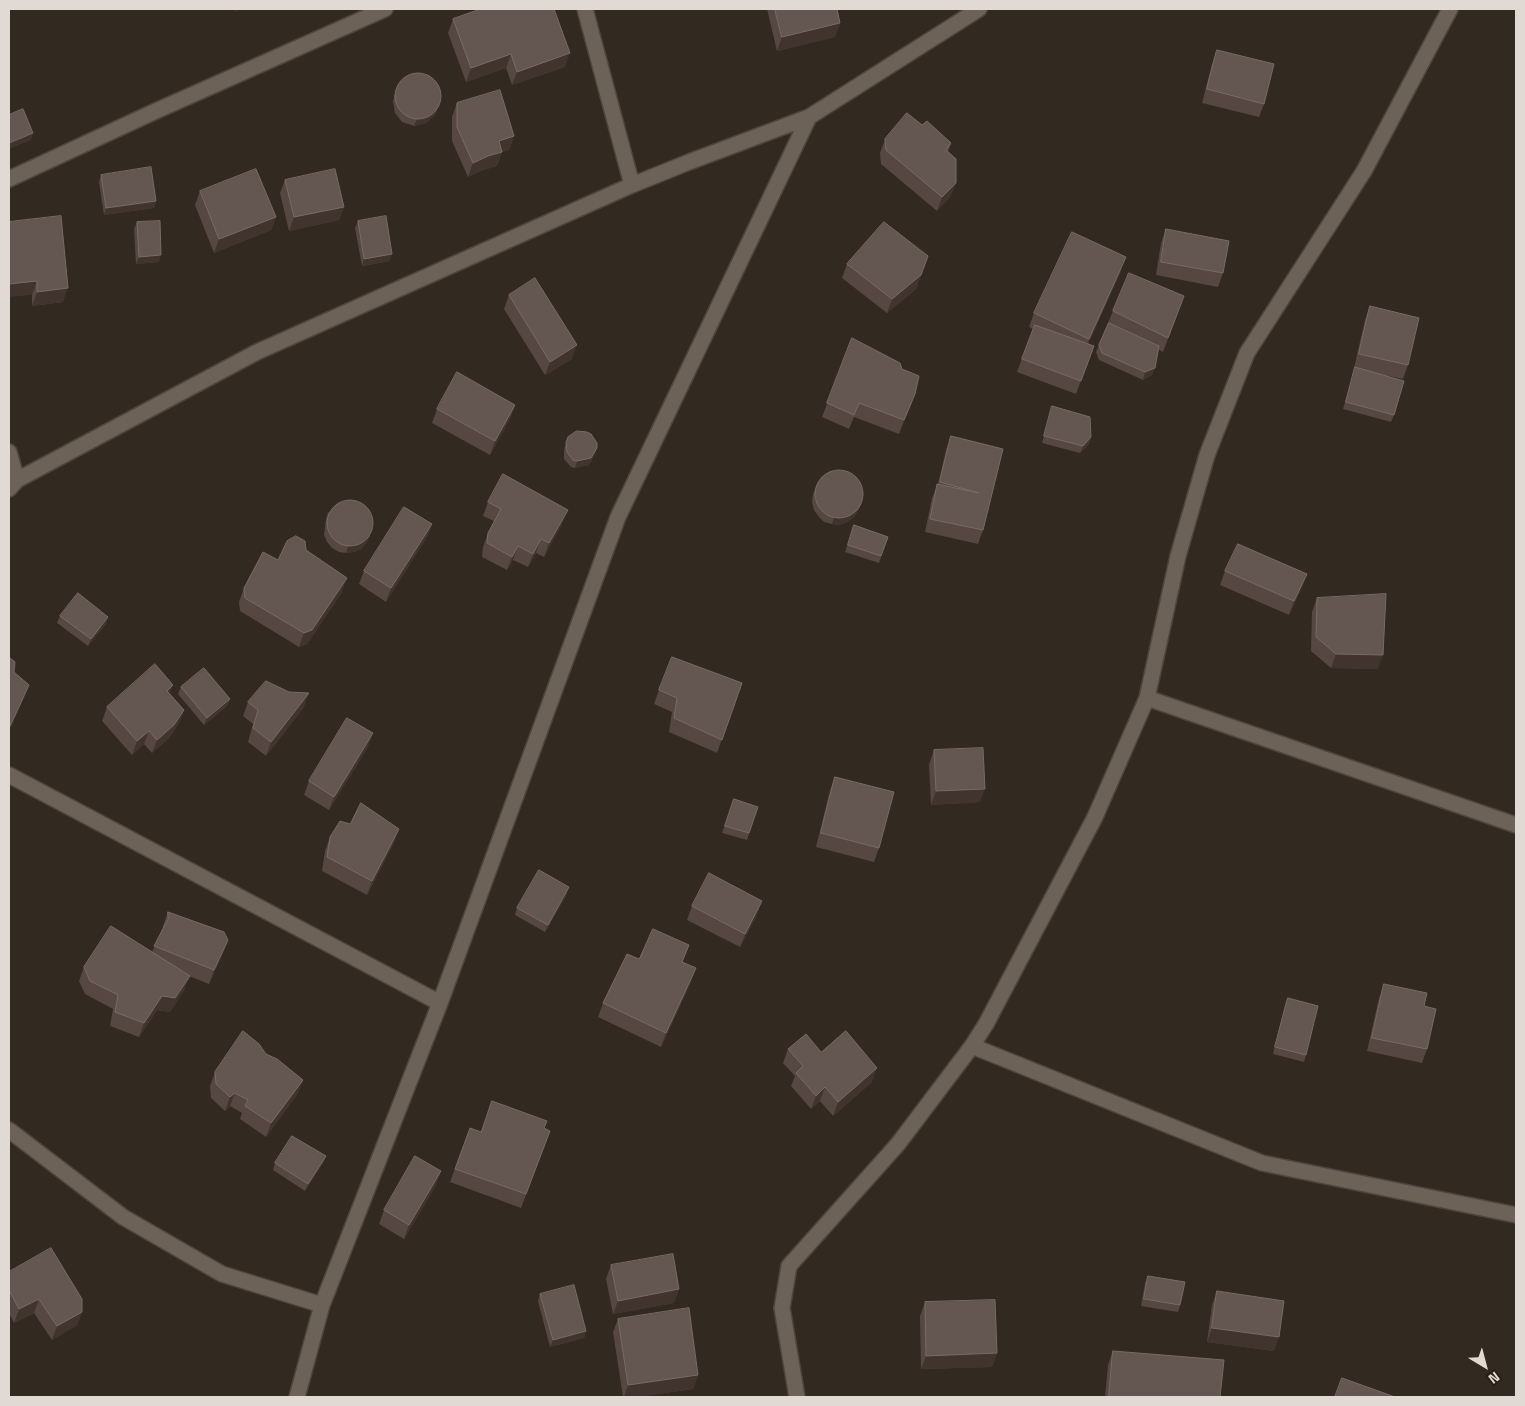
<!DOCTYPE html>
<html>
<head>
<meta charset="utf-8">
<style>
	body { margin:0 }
	#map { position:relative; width:1525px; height:1406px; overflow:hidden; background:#322920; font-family:"Titillium Web",sans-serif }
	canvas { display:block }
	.frame { position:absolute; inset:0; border:10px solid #e1dad4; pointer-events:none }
	.north { position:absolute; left:1460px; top:1341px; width:50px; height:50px; -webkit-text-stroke:4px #281f16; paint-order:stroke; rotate:143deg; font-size:14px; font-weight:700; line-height:20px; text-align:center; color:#e1dad4 }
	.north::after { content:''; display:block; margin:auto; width:18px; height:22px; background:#e1dad4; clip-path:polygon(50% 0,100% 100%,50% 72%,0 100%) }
</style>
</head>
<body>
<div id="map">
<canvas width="1525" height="1406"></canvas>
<div class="frame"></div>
<div class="north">N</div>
</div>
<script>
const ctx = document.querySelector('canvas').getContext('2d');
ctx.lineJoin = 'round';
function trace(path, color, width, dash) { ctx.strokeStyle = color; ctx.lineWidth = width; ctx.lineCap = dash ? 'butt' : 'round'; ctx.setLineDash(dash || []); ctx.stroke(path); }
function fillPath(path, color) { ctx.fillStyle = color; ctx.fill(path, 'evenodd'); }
const street = new Path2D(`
	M585,9l47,176
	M9,179l149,-69 227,-101
	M9,452l8,28
	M9,489l8,-9 240,-128 375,-167 57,-23 120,-45 170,-108
	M1147,698l369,127
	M9,775l431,228
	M972,1046l290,117 254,52
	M9,1130l114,87 99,57 100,31
	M297,1397l25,-92 118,-302 178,-486 191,-400
	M797,1397l-15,-89 7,-42 109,-122 74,-98 14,-22 109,-207 52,-119 31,-142 29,-101 40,-102 117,-182 86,-162`);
trace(street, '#4e463e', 18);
trace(street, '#6d6258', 15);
fillPath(new Path2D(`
	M767,9h70l3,14 -5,14 -58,14z
	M453,19l112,48 -53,18 -6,-17 -40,14 -18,-49z
	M1217,50l47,54 -5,13 -57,-14 10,-39z
	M396,90l45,7 -6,18 -9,8 -12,3 -12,-4 -7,-9 -2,-12z
	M457,103l57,33 -5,14 -7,2 -5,14 -14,4 -15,7 -16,-36v-24z
	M922,125l29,18 -3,9 8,31 -6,14 -13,14 -56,-47 -1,-11 5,-14z
	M101,175l55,26 -2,7 -50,7 -5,-33z
	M285,180l59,27 -5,13 -50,11 -9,-38z
	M200,191l76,26 -5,13 -57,23 -19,-48z
	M358,221l32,40 -28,5 -7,-38z
	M9,222l54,80 -31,4v-11z
	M137,222l22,40 -23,2 -2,-35z
	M1166,229l57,44 -5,14 -62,-12 5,-32z
	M847,264l76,6 -7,19 -29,24 -45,-35z
	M1121,271l-33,73 6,2 -18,48 -59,-22 16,-43 -4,-2 5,-14z
	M509,295l63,64 -27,16 -41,-66z
	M1184,296l-21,56 -5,-3 -6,26 -9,5 -44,-20 -3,-8 17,-41z
	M1370,306l38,59 -5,14 -28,-6 19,42 -3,7 -48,-13 12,-41h-1l11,-48z
	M852,338l50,31 13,25 -16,40 -45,-17 -5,12 -27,-12z
	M515,405l-5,14 -20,36 -58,-32 5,-14z
	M1052,406l39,31 -2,7 -9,9 -38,-10z
	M951,436l32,94 -5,14 -53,-12 7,-34 6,-14 8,-34z
	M568,437l29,11 -3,8 -5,9 -14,3 -4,-1 -7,-8v-10z
	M816,487l45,17 -3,7 -4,6 -7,5 -7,3 -8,-1 -8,-2 -5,-5 -5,-7 -2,-8 1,-8z
	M488,502l74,22 -18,33 -8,-4 -8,14 -15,-7 -6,10 -25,-13 1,-10 5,-14 6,-12 -11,-5z
	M328,512l42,24 -4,7 -5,6 -7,3 -8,1 -7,-1 -7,-4 -5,-6 -3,-7 2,-16z
	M432,524l-5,13 -41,65 -27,-18 5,-13z
	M854,525l34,12 -9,26 -34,-11z
	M306,550l36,42 -35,52 -8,3 -59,-36 -1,-9 5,-14 34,-28z
	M1225,571l82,3 -5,13 -13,28 -69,-30z
	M1317,598l61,71 -47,-1 -20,-17 1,-39z
	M60,616l46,8 -18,22 -31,-23z
	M742,683l-25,70 -48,-21 3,-20 -18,-8 5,-14z
	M181,687l49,12 -3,7 -23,19 -26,-31z
	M170,694l14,16 -5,13 -10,15 -17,15 -8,-9 -12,11 -30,-34 5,-14z
	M248,702l56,5 -38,49 -18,-14 5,-18 -10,-8z
	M368,747l-39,63 -25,-15 5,-14z
	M934,750l46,52 -49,3 -2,-41z
	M835,777l44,71 -5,14 -58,-15 14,-57z
	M734,799l24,8 -11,33 -25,-7z
	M330,837l64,6 -27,52 -45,-24 3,-20z
	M567,894l-22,38 -30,-17 2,-7z
	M692,906l65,9 -17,32 -53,-27z
	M168,912l60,28 -5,13 -14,31 -20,-8 -5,14 -14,22 -13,-2 -18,27 -29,-11 3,-17 -28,-15 -6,-13 5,-14 68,-15 11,-23v-3z
	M639,959l44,3 13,6 -5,14 -30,65 -63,-30 5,-14z
	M1384,984l40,22 3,43 -5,14 -55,-12 12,-53z
	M1288,998l18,57 -2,7 -31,-8 12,-49z
	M788,1049l33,3 51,30 -39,34 -13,-15 -9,8 -20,-23 4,-10 -12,-13z
	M266,1054l37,26 -5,13 -32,44 -26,-18 2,-6 -12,-7 -5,5 -14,-13 -1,-12 5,-14z
	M470,1128l11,4 63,-4 6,3 -29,77 -71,-26z
	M326,1156l-3,7 -18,28 -32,-21 2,-7z
	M436,1185l-32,54 -25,-15 5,-14z
	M611,1265l68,24 -5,14 -61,11 -7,-35z
	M9,1272l73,40 -5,13 -25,15 -18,-27 -20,10 -5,-10z
	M1148,1276l32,29 -2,7 -37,-6 4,-23z
	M1217,1291l57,60 -67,-9 5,-37z
	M540,1294l46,37 -2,7 -34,9 -12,-46z
	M925,1302l72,51 -5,14 -71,2 -1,-53z
	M618,1319l80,56 -5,14 -56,8h-14l-10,-65z
	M1113,1351l107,46h-115l3,-32z`), '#564742');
fillPath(new Path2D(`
	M235,9h7l-8,3z
	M840,23l-5,14 -58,14 5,-14z
	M570,53l-5,14 -53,18 5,-13z
	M511,54l-5,14 -40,14 5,-14z
	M437,108l-2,7 -9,8 -12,3 3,-7z
	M33,133l-2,7 -22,9v-6z
	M514,136l-5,14 -15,4 5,-13z
	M502,152l-5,14 -14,4 -15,7 5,-14 15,-7z
	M956,183l-6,14 -13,14 5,-14z
	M156,201l-2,7 -50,7 2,-7z
	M344,207l-5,13 -50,11 5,-14z
	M276,217l-5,13 -57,23 5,-14z
	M392,254l-2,7 -28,5 2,-7z
	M161,255l-2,7 -23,2 3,-7z
	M928,256l-12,33 -29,24 5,-14z
	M1126,257l-5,14 -37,81 5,-13z
	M37,281l-5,14 -23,2v-13z
	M68,288l-5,14 -31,4 5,-14z
	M577,345l-5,14 -27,16 5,-13z
	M1155,368l-3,7 -9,5 2,-8z
	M915,394l-5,14 -11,26 5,-14z
	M515,405l-5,14 -20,36 5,-14z
	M1091,437l-2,7 -9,9 3,-7z
	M597,448l-3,8 -5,9 -14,3 2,-7z
	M861,504l-3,7 -4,6 -7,5 -7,3 -8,-1 2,-7z
	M568,510l-6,14 -18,33 5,-14z
	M432,524l-5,13 -41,65 5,-14z
	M372,529l-6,14 -5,6 -7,3 -8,1 2,-7z
	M541,539l-5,14 -8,14 5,-13z
	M518,546l-5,14 -6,10 5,-13z
	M1307,574l-5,13 -13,28 5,-14z
	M347,578l-5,14 -35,52 -8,3 5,-14z
	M108,617l-2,7 -18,22 3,-7z
	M1336,654l47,1 -5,14 -47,-1z
	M29,685l-5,14 -15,33v-5z
	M173,685l-5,14 -1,-8z
	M309,693l-5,14 -38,49 5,-14z
	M230,699l-3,7 -23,19 3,-7z
	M184,710l-5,13 -10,15 -17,15 5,-13z
	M149,731l-5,13 -12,11 5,-14z
	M373,733l-5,14 -39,63 5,-13z
	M985,789l-5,13 -49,3 5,-14z
	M399,829l-5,14 -27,52 5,-14z
	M569,887l-2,7 -22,38 3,-7z
	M762,901l-5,14 -17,32 5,-13z
	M228,940l-5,13 -14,31 5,-14z
	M696,968l-5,14 -30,65 5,-14z
	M190,976l-6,14 -14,22 -13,-2 -18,27 5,-14 18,-27z
	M877,1068l-5,14 -39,34 5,-14z
	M303,1080l-5,13 -32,44 5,-14z
	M825,1087l-5,14 -9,8 5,-13z
	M235,1093l-5,13 -5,5 5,-14z
	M326,1156l-3,7 -18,28 3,-7z
	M441,1171l-5,14 -32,54 5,-14z
	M679,1289l-5,14 -61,11 5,-13z
	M39,1299l-5,14 -20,10 5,-14z
	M82,1312l-5,13 -25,15 5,-14z
	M1212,1328l67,9 -5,14 -67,-9z
	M586,1331l-2,7 -34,9 3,-7z
	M997,1353l-5,14 -71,2 5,-13z
	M698,1375l-5,14 -56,8h-13l4,-12z`), '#41342e');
const building = new Path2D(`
	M481,9h73l16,44 -53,19 -6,-18 -40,14 -18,-49z
	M775,9h62l3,14 -58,14z
	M1217,50l57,14 -10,40 -57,-15z
	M395 96a23 23 0 1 1 46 0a23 23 0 1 1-46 0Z
	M500,90l14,46 -15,5 3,11 -14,4 -15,7 -16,-36v-24z
	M23,109l10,24 -24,10v-28z
	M907,113l15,12 5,-4 24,22 -5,7 10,9v24l-14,14 -56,-47 -1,-11z
	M151,167l5,34 -50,7 -5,-33z
	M256,169l20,48 -57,22 -19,-48z
	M335,169l9,38 -50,10 -9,-37z
	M61,216l7,72 -31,4v-11l-28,3v-62z
	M386,216l6,38 -28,5 -6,-38z
	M160,221l1,34 -22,2 -2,-35z
	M884,222l44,34 -7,19 -29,24 -45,-35z
	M1166,229l63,12 -6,32 -62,-11z
	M1072,232l54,25 -37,82 -55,-26z
	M1129,273l55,23 -16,42 -55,-27z
	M535,278l42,67 -27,17 -41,-67z
	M1370,306l49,12 -11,47 -49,-11z
	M1109,323l50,23 -4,22 -10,4 -43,-19 -3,-8z
	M1035,325l59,21 -13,35 -59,-22z
	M852,338l48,25 2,6 17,7 -4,18 -11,26 -45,-17 -5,12 -27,-12z
	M1355,367l49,14 -10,34 -48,-13z
	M457,372l58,33 -20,36 -58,-32z
	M1052,406l38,11 1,20 -8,9 -39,-10z
	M577,431l10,1 4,2 6,9v5l-6,10 -14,3 -4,-1 -6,-8 -1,-10 2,-5z
	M951,436l52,13 -20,81 -53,-11 7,-35 42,9 -39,-11z
	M815 494a24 24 0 1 1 48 0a24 24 0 1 1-48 0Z
	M503,474l65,36 -19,33 -8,-4 -8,15 -15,-8 -6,11 -25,-14 1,-10 13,-24 -13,-7z
	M327 523a23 23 0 1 1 46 0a23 23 0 1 1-46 0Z
	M404,507l28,17 -41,64 -27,-17z
	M854,525l34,12 -7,19 -33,-11z
	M296,536l9,5 1,9 41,28 -35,52 -8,3 -59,-35 -1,-10 19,-36 15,8 9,-19z
	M1238,544l69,30 -13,27 -69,-30z
	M78,593l30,24 -17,22 -31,-23z
	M1386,594l-3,61 -47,-1 -20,-17 1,-39z
	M9,657l6,5 -1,10 15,13 -19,41 -1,1z
	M672,657l70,26 -20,57 -48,-22 3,-20 -18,-8z
	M155,664l18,21 -6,6 17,19 -10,15 -17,15 -8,-9 -12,10 -30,-34z
	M204,668l26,31 -23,19 -26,-31z
	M266,681l23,11 20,1 -38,49 -18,-14 5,-18 -10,-8z
	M347,718l26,15 -39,64 -25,-16z
	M983,748l2,41 -49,2 -2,-41z
	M835,777l59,15 -15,56 -58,-15z
	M734,799l24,8 -9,26 -24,-7z
	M361,803l38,26 -27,52 -45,-24 3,-20 10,-16 10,3z
	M539,870l30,17 -21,38 -31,-17z
	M709,873l53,28 -17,33 -53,-28z
	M168,912l56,20 4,8 -14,30 -60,-24 14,-27z
	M111,926l79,50 -15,22 -13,-2 -18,27 -29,-11 3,-17 -28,-14 -6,-14z
	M653,929l36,16 -7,17 14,6 -30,65 -63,-30 24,-49 12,5z
	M1384,984l43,9 -3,13 12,3 -9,40 -55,-11z
	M1288,998l30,8 -12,49 -31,-8z
	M243,1031l16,13 7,10 11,5 26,21 -32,43 -26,-17 3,-6 -13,-7 -5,4 -14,-13 -1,-12z
	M846,1031l31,37 -39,34 -13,-15 -9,9 -20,-23 7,-7 -15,-17 18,-15 15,18z
	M492,1101l55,20 -3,7 6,3 -24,63 -71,-25 15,-41 11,4z
	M292,1136l34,20 -18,28 -33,-21z
	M415,1156l26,15 -32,54 -25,-15z
	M51,1248l31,51v13l-25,14 -18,-27 -20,10 -10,-19v-18z
	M673,1254l6,35 -61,12 -7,-36z
	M1148,1276l37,6 -5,23 -36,-6z
	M574,1285l12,46 -33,9 -13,-46z
	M1217,1291l67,10 -5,36 -67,-9z
	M995,1300l2,53 -71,3 -1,-54z
	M689,1308l9,67 -70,10 -10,-66z
	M1113,1351l111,9 -4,37h-111z
	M1342,1378l53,19h-60z`);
fillPath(building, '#645752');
trace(building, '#786b66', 1);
</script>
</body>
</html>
